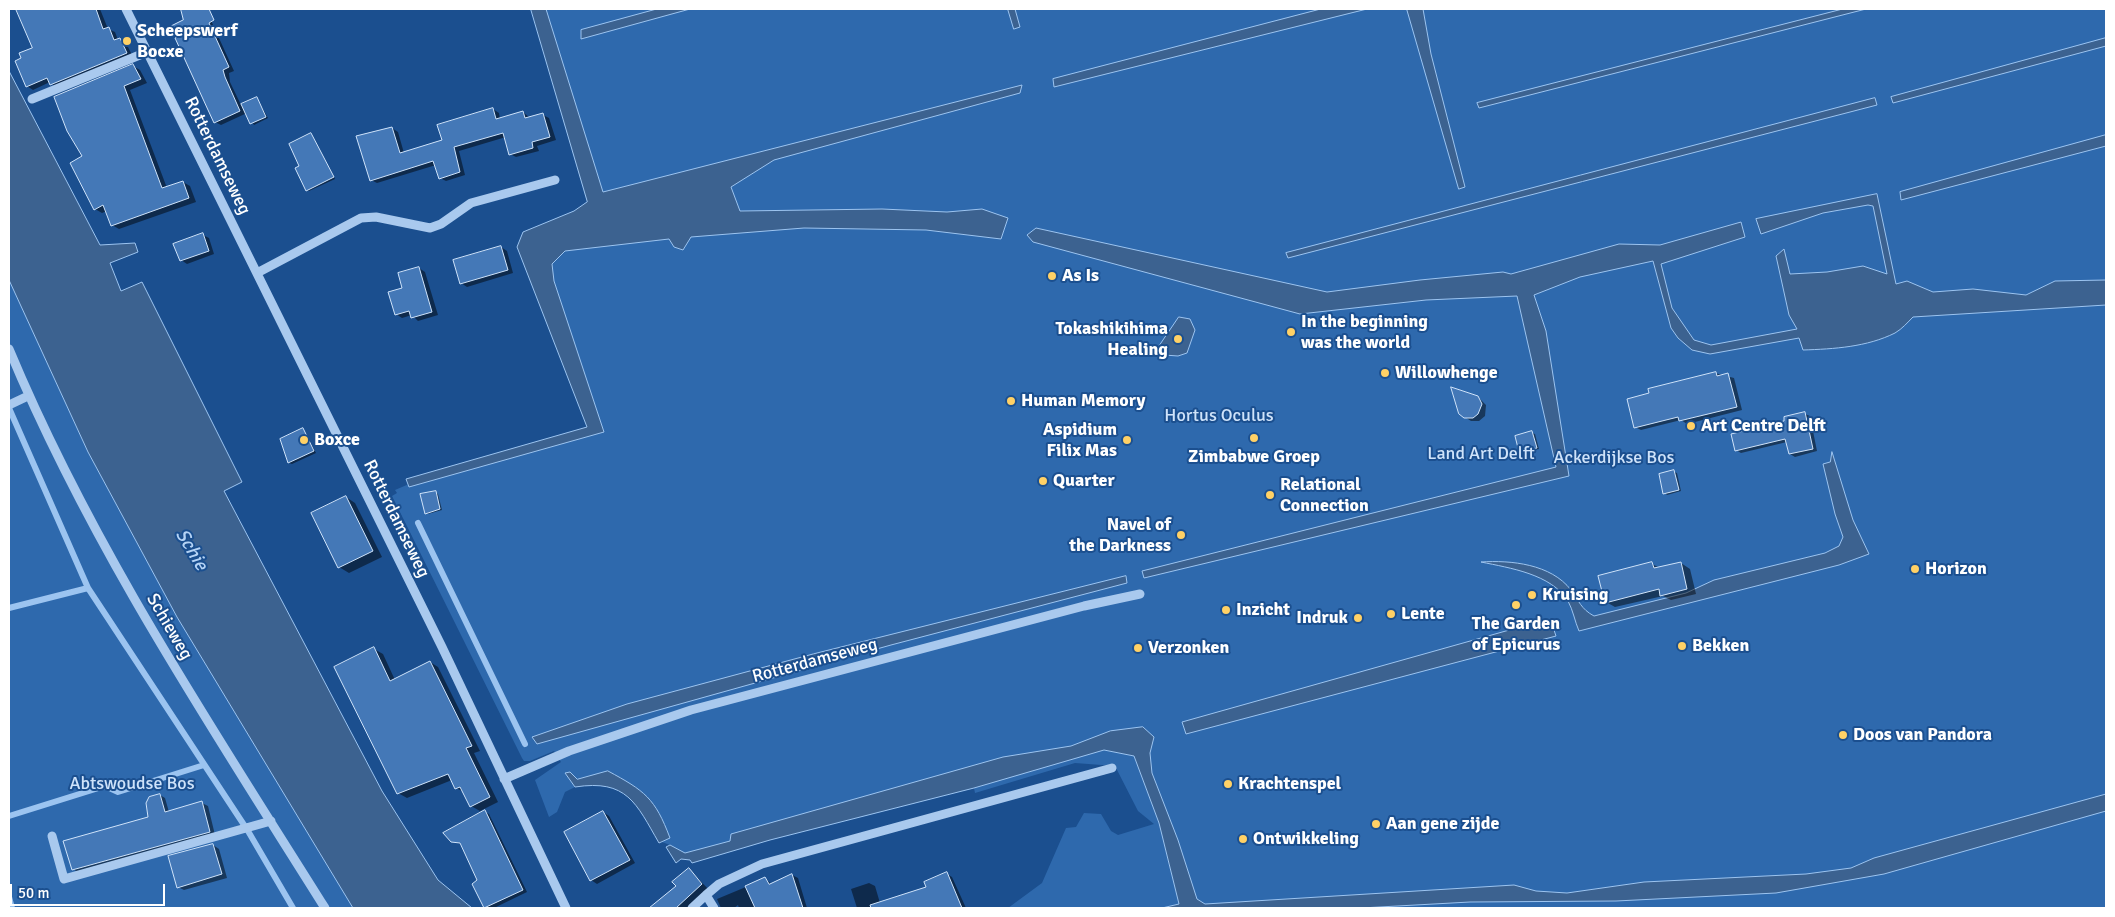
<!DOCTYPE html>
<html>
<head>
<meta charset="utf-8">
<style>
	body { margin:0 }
	#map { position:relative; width:2115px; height:917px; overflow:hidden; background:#1b4f8f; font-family:Signika,sans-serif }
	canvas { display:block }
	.frame { position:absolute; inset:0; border:10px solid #fff; pointer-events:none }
	.scale { position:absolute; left:10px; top:884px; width:155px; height:22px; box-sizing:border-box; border:2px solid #fff; border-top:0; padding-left:6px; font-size:15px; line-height:18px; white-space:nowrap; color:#fff; -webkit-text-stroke:4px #1b4f8f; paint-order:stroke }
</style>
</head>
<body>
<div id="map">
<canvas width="2115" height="917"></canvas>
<div class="frame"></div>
<div class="scale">50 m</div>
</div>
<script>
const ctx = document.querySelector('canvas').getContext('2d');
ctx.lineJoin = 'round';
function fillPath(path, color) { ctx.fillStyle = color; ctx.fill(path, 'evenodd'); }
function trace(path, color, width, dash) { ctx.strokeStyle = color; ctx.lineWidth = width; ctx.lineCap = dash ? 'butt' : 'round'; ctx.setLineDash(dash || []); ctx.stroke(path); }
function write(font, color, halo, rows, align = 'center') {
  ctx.font = font + ' Signika,sans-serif'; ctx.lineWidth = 4; ctx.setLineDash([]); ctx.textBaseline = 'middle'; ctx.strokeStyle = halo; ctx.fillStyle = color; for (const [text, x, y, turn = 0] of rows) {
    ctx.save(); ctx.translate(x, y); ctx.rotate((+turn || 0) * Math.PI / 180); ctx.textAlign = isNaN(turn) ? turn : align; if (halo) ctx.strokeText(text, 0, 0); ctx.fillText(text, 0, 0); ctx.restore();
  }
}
fillPath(new Path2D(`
	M538,9h1568v899h-928l11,-3 -52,-164 -460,116 -7,-12 -8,-3 4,-3 -20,-33 -34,-25 -36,2 -10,-10 9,14 -10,5 -8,20 -8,5 -14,-37 26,-18 -7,-11 -24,10h-6l-2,-3 -130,-262 5,-3 -2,-3 21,-9 178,-51 -55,-179 56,-32z
	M9,280l79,172 89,165 176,291h-344z
	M1104,749l30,7 25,67 20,81 -17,4h-154l34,-25 24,-55 10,-1 8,-14 17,1 10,17 7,4 36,-11 -16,-13 -23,-45 -40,-3 -100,30 -1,-5z`), '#2e69ad');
const water = new Path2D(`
	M531,9h15l57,183 419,-107 -2,8 -246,67 -43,27 9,24 142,-2 65,3 35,-3 26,9 -7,21 -75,-9 -122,-2 -113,9 -8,13 -9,-3 -5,-8 -104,12 -13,13 2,17 50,151 -195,55 -3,-8 181,-52 -70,-180 6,-15 51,-21 13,-9z
	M657,9h33l-109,30v-9z
	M1008,9h7l5,18 -6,2z
	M1321,9h46l-313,78 -1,-8z
	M1407,9h16l8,45 34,133 -6,2z
	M1843,9h23l-387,99 -2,-5z
	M2106,38v8l-213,57 -2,-6z
	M9,71l91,174 35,-2 3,9 -28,11 11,28 21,-9 100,200 -18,9 158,300 56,89 34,28h-119l-176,-291 -89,-165 -79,-172z
	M1875,98l2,7 -589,153 -2,-5z
	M2106,135v11l-205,54 -1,-8z
	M1877,194l19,90 11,-3 26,11 40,-3 53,6 29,-14 51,-1v25l-193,12c-5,5 -11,12 -18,16 -28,14 -61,16 -92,17l-4,-12 -89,16 -18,-4 -14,-12 -7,-10 -18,-67 -73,16 -46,18 12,36 23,145 -425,102 -2,-7 414,-104 -39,-171 -91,4 -126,14 -267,-72 -6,-7 9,-7 291,64 93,-12 83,-8 8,2 108,-30 41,1 81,-23 4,15 -84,27 11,44 22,32 17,5 86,-16 -8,-14 -13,-59 8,-7 6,25 37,-2 36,-6 24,8 -14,-68 -5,-1 -45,8 -62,21 -5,-15z
	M1179,317l11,2 5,11 -8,23 -9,3 -14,-1 -6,-7z
	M1832,452l21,68 16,34 -30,11 -260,66c-4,-9 -6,-21 -11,-30 -17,-27 -58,-33 -87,-39 30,-2 70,2 90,28 8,11 10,19 23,26l92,-23 28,-13 111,-27 14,-7 4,-9 -8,-23 -12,-50 7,-2z
	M1126,576l1,7 -236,62 -354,99 -5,-7 95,-33 186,-50z
	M1551,621l5,15 -370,98 -4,-12 338,-95z
	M1143,727l11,10 -4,16 2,20 26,67 19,59 8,5 309,-19 22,6 31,2 77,-11 162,-8 45,-6 23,-10 232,-64v17l-222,63 -108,19 -160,8 -146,1 -109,6h-199l17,-4 -20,-81 -25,-67 -30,-6 -130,38 -204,52 -78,23 -2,-3 -9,-1 -5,4 -10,-16 4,-2 15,8 45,-12 1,-7 272,-77 68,-11 39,-15z
	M608,771c37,20 47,27 62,67l-11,5c-23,-40 -32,-64 -84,-56l-10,-14 5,-1 7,7z`);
fillPath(water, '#3c6290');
trace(water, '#9cc4f0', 1);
fillPath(new Path2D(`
	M79,9h21l8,20 7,3 3,8 8,3 7,14 -76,31 -7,-6 -17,8 -6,-4 12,-39 19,-31z
	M182,9h20l1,4 6,3 25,55 -5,2 1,9 11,23 16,-6 11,19 -14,7 -7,-12 -26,12 -6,-3z
	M133,66l7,4 7,13 -17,7 37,98 16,-6 7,4 6,16 -77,27 -7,-4 -5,-14 -5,2 -7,-4 -12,-52z
	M493,109l6,4 1,6 23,-7 7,6 13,-3 6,3 7,22 -19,6 2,5 -23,6 -6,-3 -4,-17 -47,14 6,24 -19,6 -6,-3 -4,-13 -59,18 -6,-3 21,-52 6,4 6,21 39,-12z
	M311,135l24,44 -26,12 -2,-1 -6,-23z
	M203,235l6,3 5,16 -27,10 -6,-4z
	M501,247l6,4 6,22 -46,14 -6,-4z
	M419,268l6,4 13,43 -20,6 -6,-6 -10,3 -6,-4z
	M1715,373l19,5 8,32 -55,14 -6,-4 -40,10 -6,-3z
	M1453,389l26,9 7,7 -1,11 -6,5h-8l-6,-4z
	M1805,414l5,2 7,35 -22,6 -5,-3 -3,-12 -46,11 -5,-3z
	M303,429l13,24 -24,11 -3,-1 -7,-24z
	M1532,433l3,1 4,15 -16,4 -3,-1z
	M1674,472l3,1 4,18 -14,4 -2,-2z
	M435,492l3,2 4,16 -14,4 -2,-1z
	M346,497l9,6 27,54 -33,16 -10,-6 -26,-54z
	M1681,563l9,6 6,25 -25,6 -8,-4 -48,11 -9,-5 46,-38 8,4z
	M374,649l9,5 12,26 35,-18 8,5 42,84 -6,2 24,49 -18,9 -9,-5 -7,-14 -8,-4 -4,-8 -45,18 -9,-5z
	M160,795l5,3 4,14 33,-9 6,3 7,29 -136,38 -6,-4 76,-51z
	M485,812l4,2 38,78 -33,16h-9l-12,-24 6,-3 -17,-37 -11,-3z
	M603,812l6,4 26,47 -38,21 -6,-4z
	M213,845l6,4 8,29 -43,12 -6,-3z
	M689,869l21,22 -18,17h-41l27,-22z
	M947,874l5,3 14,31h-109l-6,-19 18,-6 6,3 5,17 48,-15z
	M792,875l6,3 9,30h-68l-1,-3 -4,3h-13l-4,-9 48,-20 7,5z`), '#0007');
trace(new Path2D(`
	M9,408l79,180 160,243 45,77
	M418,523l107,221
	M9,608l79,-20
	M9,816l96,-30 13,6 86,-27
	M9,897l3,11`), '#9cc4f0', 6);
const building = new Path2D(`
	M16,9h80l7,20 6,-2 5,13 6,-2 7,15 -77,32 -3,-7 -21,9 -11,-26 6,-3 -2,-5 13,-5z
	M181,9h28l5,11 -5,3 20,44 -6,3 2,7 15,34 -26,12 -39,-85 2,-1 -6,-11 12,-6z
	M133,64l8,15 -17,7 38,102 21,-7 6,17 -78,28 -8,-21 -9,5 -24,-47 12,-7 -15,-25 -13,-34z
	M257,97l9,20 -16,7 -9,-20z
	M493,108l3,11 27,-8 2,7 18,-5 7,24 -18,5 1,6 -24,7 -6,-22 -49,14 6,25 -21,7 -6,-18 -63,20 -14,-45 36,-9 8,26 42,-13 -5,-15z
	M311,133l23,44 -28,14 -11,-23 4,-2 -10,-22z
	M203,233l6,18 -29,10 -7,-17z
	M501,246l7,24 -48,14 -7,-24z
	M419,267l13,45 -21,6 -2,-7 -14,4 -7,-23 14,-4 -4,-15z
	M1716,372l1,4 11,-3 9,34 -58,14 -1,-4 -44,11 -7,-29 22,-6 -1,-4z
	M1451,387l27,9 4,8 -4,10 -5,4h-9l-5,-4z
	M1805,412l8,37 -24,5 -4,-15 -50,12 -4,-17 53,-13v-4z
	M303,428l11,23 -26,12 -8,-24z
	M1532,431l5,17 -18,4 -4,-16z
	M1674,470l5,20 -16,4 -4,-20z
	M436,491l4,18 -15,5 -5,-20z
	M346,496l27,55 -35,17 -27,-55z
	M1652,562l2,6 27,-6 6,27 -27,7 -1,-7 -54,14 -7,-27z
	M374,647l16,34 40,-20 42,85 -6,2 24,49 -20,10 -10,-20 -5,2 -7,-15 -51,20 -63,-127z
	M160,794l5,18 37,-11 8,31 -138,38 -9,-29 85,-24 -2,-14 3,-6z
	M485,810l38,80 -39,18 -12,-24 5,-4 -17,-37 -9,-1 -8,-9z
	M603,811l27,49 -40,21 -26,-49z
	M213,844l9,30 -45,14 -9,-32z
	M689,868l13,16 -26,24h-27l27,-22 -4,-4z
	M947,872l15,36h-91l-1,-3 56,-18 -2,-5z
	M792,874l11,34h-48l-10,-22 20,-9 4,7z`);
fillPath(building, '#4478b7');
trace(building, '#cfe3fa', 1);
trace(new Path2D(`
	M126,9l316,638 124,261
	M32,99l115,-47
	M257,273l104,-55 15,-1 54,11 11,-4 30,-21 84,-23
	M9,349c83,199 202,377 316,559
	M9,405l19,-9
	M504,779l65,-28 122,-41 393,-104 56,-12
	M52,836l12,43 207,-58
	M706,895l13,-11 43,-20 350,-96
	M692,908l14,-13 8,13`), '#a9c9ee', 9);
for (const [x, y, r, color] of [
	[127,41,5,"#ffd166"],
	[1052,276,5,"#ffd166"],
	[1291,332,5,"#ffd166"],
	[1178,339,5,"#ffd166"],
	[1385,373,5,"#ffd166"],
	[1011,401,5,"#ffd166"],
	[1691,426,5,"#ffd166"],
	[1254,438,5,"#ffd166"],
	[304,440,5,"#ffd166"],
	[1127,440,5,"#ffd166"],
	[1043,481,5,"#ffd166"],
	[1270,495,5,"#ffd166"],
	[1181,535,5,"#ffd166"],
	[1915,569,5,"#ffd166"],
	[1532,595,5,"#ffd166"],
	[1516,605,5,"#ffd166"],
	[1226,610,5,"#ffd166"],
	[1391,614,5,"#ffd166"],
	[1358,618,5,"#ffd166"],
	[1682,646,5,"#ffd166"],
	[1138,648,5,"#ffd166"],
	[1843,735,5,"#ffd166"],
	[1228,784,5,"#ffd166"],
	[1376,824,5,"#ffd166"],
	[1243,839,5,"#ffd166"]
]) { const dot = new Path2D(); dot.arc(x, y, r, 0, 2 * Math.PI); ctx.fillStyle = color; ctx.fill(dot); trace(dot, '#1b4f8f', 2); }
write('bold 18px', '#fff', '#1b4f8f', [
	["Scheepswerf",137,31],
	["Bocxe",137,52],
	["As Is",1062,276],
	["In the beginning",1301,322],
	["was the world",1301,343],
	["Tokashikihima",1168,329,"right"],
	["Healing",1168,350,"right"],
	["Willowhenge",1395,373],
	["Human Memory",1021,401],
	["Art Centre Delft",1701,426],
	["Aspidium",1117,430,"right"],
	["Filix Mas",1117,451,"right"],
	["Boxce",314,440],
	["Zimbabwe Groep",1254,457,"center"],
	["Quarter",1053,481],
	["Relational",1280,485],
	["Connection",1280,506],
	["Navel of",1171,525,"right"],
	["the Darkness",1171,546,"right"],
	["Horizon",1925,569],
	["Kruising",1542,595],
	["Inzicht",1236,610],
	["Lente",1401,614],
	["Indruk",1348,618,"right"],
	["The Garden",1516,624,"center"],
	["of Epicurus",1516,645,"center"],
	["Bekken",1692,646],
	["Verzonken",1148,648],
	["Doos van Pandora",1853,735],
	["Krachtenspel",1238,784],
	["Aan gene zijde",1386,824],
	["Ontwikkeling",1253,839]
], 'left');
write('18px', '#fff', '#1b4f8f', [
	["Rotterdamseweg",217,156,64],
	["Rotterdamseweg",396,519,64],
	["Schieweg",169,627,60],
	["Rotterdamseweg",815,661,-15]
]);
write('18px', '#cfe3fa', '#1b4f8f', [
	["Hortus Oculus",1219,416],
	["Land Art Delft",1481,454],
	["Ackerdijkse Bos",1614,458],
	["Abtswoudse Bos",132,784]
]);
write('italic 19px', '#b5d3f5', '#1b4f8f', [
	["Schie",191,550,59]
]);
</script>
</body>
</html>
